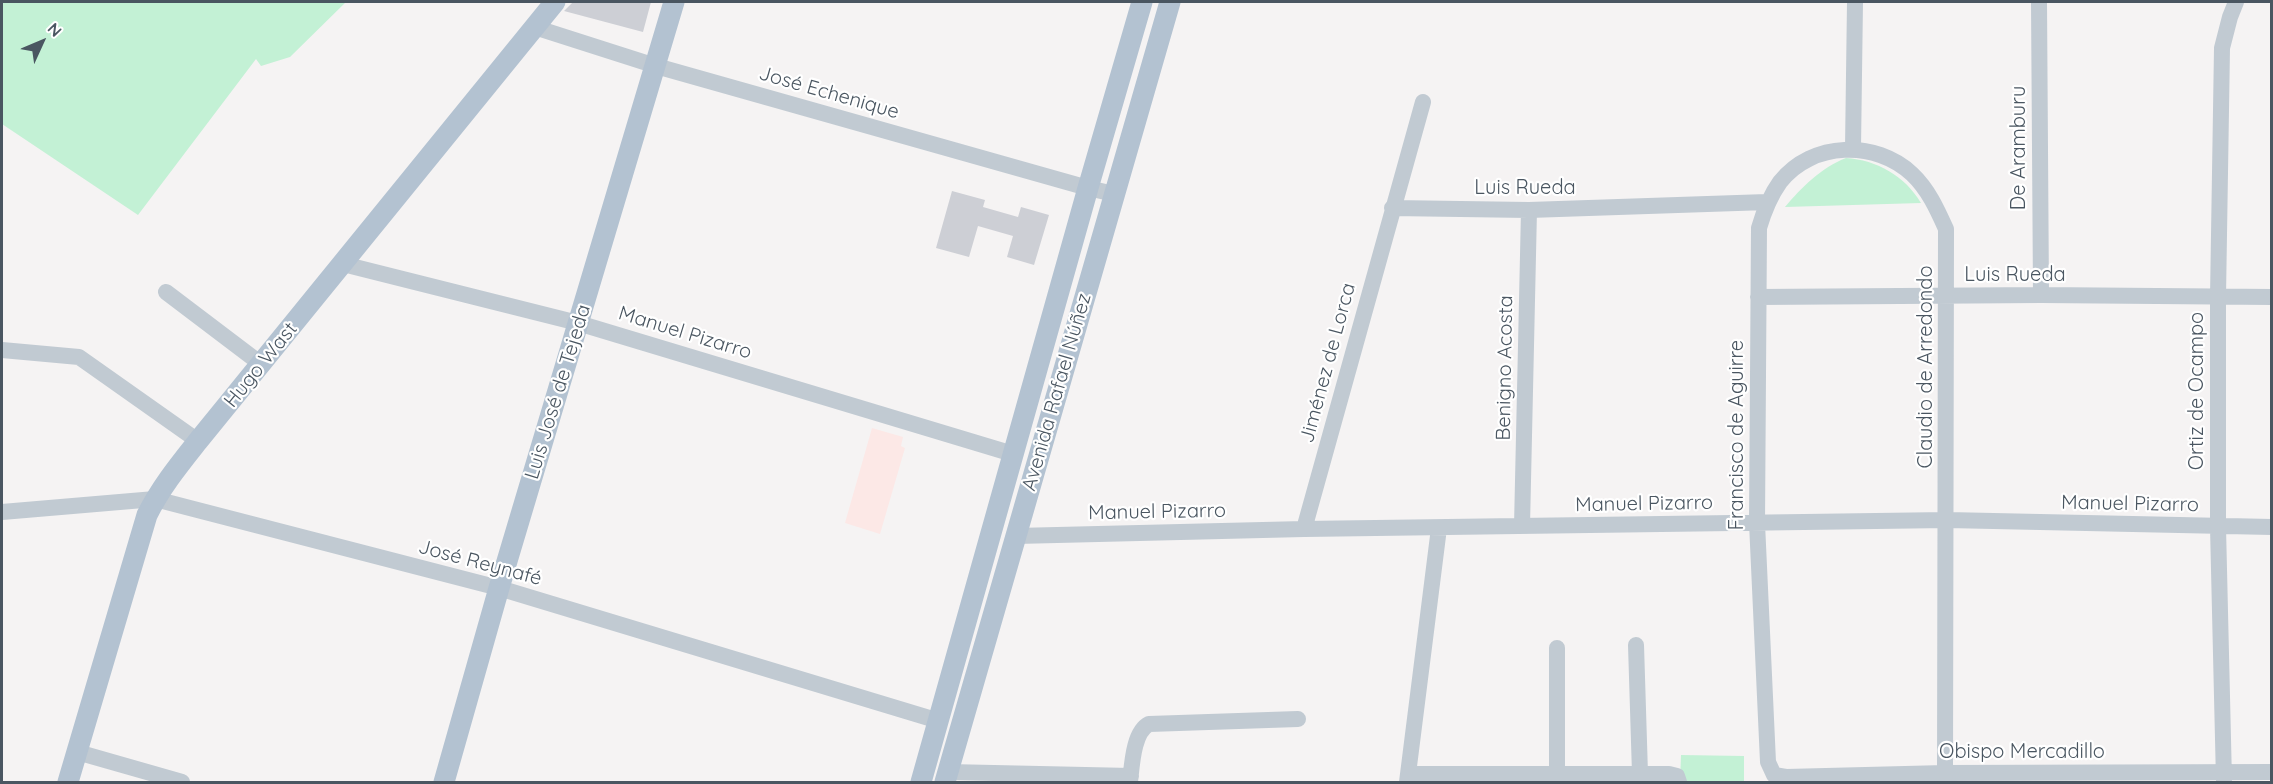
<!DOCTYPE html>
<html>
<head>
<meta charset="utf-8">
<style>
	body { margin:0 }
	#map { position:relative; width:2273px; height:784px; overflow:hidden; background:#f5f3f3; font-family:Quicksand,sans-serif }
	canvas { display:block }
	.frame { position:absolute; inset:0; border:3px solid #4a5661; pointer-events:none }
	.north { position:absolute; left:12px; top:12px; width:60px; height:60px; -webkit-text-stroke:4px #fff; paint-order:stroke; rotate:46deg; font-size:16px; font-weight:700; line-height:24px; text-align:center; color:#4a5661 }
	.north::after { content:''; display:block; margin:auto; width:21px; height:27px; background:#4a5661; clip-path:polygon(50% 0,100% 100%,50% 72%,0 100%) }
</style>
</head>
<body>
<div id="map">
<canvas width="2273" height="784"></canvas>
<div class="frame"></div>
<div class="north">N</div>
</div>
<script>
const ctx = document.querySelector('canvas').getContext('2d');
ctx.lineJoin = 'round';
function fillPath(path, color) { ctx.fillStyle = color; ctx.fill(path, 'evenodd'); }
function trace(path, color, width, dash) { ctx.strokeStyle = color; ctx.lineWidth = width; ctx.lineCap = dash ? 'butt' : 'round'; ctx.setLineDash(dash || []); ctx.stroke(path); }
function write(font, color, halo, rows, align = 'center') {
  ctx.font = font + ' Quicksand,sans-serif'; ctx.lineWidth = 4.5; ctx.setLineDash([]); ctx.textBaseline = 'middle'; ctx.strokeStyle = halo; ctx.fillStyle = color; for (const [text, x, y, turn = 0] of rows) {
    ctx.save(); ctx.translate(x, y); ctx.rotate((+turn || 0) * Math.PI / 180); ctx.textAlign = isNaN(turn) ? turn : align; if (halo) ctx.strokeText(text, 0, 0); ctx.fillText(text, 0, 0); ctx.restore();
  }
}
fillPath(new Path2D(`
	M872,428l31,9 -2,9 4,2 -25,86 -35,-11z`), '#fce8e6');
fillPath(new Path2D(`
	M2,2h344l-56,55 -29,9 -5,-7 -118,156 -136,-91z
	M1846,158c31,2 59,18 75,45l-136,4c16,-19 37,-40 61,-49z
	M1681,755l63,1v26h-64z`), '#c3f1d5');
fillPath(new Path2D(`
	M573,2h78l-8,30 -79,-21z
	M952,191l33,9 -2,7 35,10 3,-10 28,8 -15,50 -27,-8 6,-21 -35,-10 -9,31 -33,-9z`), '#cdcfd5');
trace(new Path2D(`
	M2039,2l2,293
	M534,27l122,39 432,122 26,6
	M1853,148l2,-146
	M1392,208l137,2 238,-8
	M343,264l235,59 435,131
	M166,292l95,72
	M1758,297l283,-2 231,2
	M2,350l77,7 119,84
	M2,512l153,-13 344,89 440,133
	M1522,526l7,-316
	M1304,529l119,-427
	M1016,536l288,-7 643,-9 325,7
	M1636,645l4,129
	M77,752l105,30
	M948,772l183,4
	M1408,774h261l8,2 2,6
	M1557,774v-126
	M2224,781l-6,-254v-230l4,-249 8,-31 6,-15
	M1130,782c2,-16 3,-50 19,-58l149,-5
	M1407,782l32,-254
	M1944,782l1,-9 1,-544c-9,-20 -18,-40 -34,-55 -36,-34 -100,-33 -132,8 -10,14 -16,29 -21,46l-2,295 11,239 6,13 12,2 159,-4 327,-1`), '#c1cad2', 16);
trace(new Path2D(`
	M68,782l79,-267c14,-28 32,-50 51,-74l357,-439
	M444,782l55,-194 175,-586
	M921,782l167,-594 54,-186
	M945,782l225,-780`), '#b3c2d1', 21);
write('20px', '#4a5661', '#fff', [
	["José Echenique",829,93,16],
	["De Aramburu",2019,148,-90],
	["Luis Rueda",1525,188],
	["Luis Rueda",2015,275],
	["Manuel Pizarro",685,333,17],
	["Jiménez de Lorca",1328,363,-75],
	["Hugo Wast",261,365,-51],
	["Claudio de Arredondo",1926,367,-90],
	["Benigno Acosta",1505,368,-89],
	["Ortiz de Ocampo",2197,391,-90],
	["Luis José de Tejeda",558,392,-73],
	["Avenida Rafael Núñez",1057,392,-74],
	["Francisco de Aguirre",1737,435,-90],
	["Manuel Pizarro",1644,504,-1],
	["Manuel Pizarro",2130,504,1],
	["Manuel Pizarro",1157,512,-1],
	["José Reynafé",480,563,15],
	["Obispo Mercadillo",2022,752]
]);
</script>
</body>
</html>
